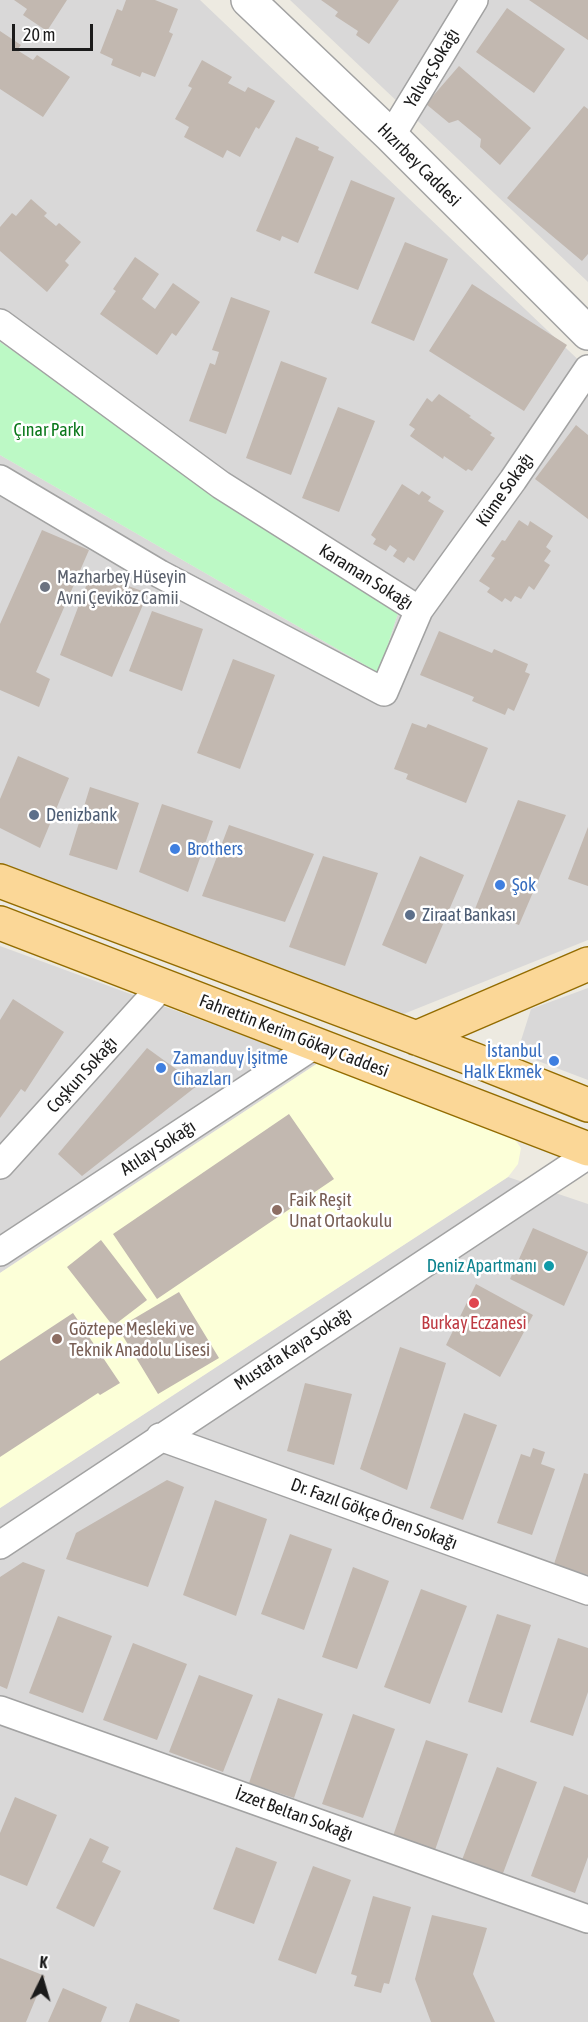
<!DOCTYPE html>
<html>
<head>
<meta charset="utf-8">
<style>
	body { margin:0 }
	#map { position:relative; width:588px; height:2022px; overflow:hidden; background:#edeae1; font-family:"Asap Condensed",sans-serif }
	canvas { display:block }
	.north { position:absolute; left:12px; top:1950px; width:60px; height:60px; -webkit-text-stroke:4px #fff; paint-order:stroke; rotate:5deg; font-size:16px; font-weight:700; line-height:24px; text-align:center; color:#1b1b1b }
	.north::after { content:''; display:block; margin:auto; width:21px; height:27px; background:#1b1b1b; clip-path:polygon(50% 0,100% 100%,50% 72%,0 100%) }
	.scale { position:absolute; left:12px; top:24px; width:81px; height:27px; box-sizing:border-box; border:3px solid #1b1b1b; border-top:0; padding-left:8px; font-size:18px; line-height:21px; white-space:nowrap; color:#1b1b1b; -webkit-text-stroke:4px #fff; paint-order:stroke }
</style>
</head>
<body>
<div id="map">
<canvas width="588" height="2022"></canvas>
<div class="north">K</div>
<div class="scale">20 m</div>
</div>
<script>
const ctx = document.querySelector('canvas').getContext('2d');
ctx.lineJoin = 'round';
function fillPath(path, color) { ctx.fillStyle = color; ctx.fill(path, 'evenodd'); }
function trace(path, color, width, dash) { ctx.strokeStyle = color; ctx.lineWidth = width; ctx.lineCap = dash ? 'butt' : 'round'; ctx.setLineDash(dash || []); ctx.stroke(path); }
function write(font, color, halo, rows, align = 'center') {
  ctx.font = font + ' "Asap Condensed",sans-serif'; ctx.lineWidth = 5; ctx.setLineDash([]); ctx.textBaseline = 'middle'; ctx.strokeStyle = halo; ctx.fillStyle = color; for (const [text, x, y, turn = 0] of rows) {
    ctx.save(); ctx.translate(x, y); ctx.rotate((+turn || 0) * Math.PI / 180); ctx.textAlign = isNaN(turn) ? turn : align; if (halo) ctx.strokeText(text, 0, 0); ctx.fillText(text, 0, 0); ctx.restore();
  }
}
fillPath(new Path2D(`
	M0,0h200l388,369v571l-187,75 -401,-148v-412l379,218 19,-60 -398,-271z
	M290,0h298v282z
	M0,946l318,117 -318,210z
	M588,988v92l-71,-27 14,-44z
	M508,1177l80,27v818h-588v-514z`), '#d9d8d8');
fillPath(new Path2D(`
	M318,1063l195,74 8,11 -3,16 -10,13 -508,331v-235z`), '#fcffd8');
fillPath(new Path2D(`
	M0,342l398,271 -19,60 -379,-218z`), '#bcf9c5');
fillPath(new Path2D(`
	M14,0h53l-20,31 -24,-16 4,-6z
	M126,0h29l23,9 -9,23 4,2 -18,43 -13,-5 -2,5 -29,-12 2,-6 -13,-6 17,-44 5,2z
	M321,0h78l-30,44 -13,-9 2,-4 -23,-15 3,-4z
	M529,0h59v40z
	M507,8l58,41 -31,44 -58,-41z
	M0,31l21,14 -4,5 16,10 4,-5 33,22 -27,40 -43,-28z
	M202,60l30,17 -4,6 17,9 3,-5 27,14 -16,28 -3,-2 -16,30 -13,-7 -4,8 -39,-21 5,-10 -14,-8 17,-31 -4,-2z
	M459,66l72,62 -31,37 -20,-18 1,-8 -23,-19 -9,3 -23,-19z
	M584,106l4,3v145l-6,7 -75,-63z
	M296,137l23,10 -1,3 16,7 -36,86 -16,-7 -2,5 -24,-10z
	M351,180l44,18 -37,92 -44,-17z
	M31,199l16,14 -3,3 12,10 3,-3 22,19 -16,19 4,4 -22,27 -47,-41v-24l12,-14 4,3z
	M405,242l43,17 -34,82 -43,-18z
	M135,257l24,17 -17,25 13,10 18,-26 27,19 -24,34 -4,-3 -15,22 -57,-41 16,-23 -3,-2z
	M472,284l95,61 -43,66 -95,-60z
	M231,297l39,14 -44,123 -37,-13 21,-58 5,2 4,-13 -7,-2z
	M281,361l46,17 -36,97 -45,-17z
	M439,394l32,22 -2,1 23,16 -2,2 5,3 -23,33 -4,-2 -2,2 -22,-15 -1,3 -33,-23 5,-7 -6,-4 18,-27 5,4z
	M338,407l37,14 -36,91 -37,-14z
	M576,425l12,10v84l-53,-40z
	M402,484l17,11 3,-4 9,6 -3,4 16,10 -30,50 -6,-4 -4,6 -11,-7 4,-6 -7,-5 -4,6 -13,-7 3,-5 -5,-4z
	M519,520l9,6 2,-5 23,15 -7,11 5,4 -7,10 6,4 -16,25 -5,-4 -8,13 -6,-3 -4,6 -6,-4 -3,4 -15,-10 3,-4 -11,-7 16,-23 -4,-2 11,-16 3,1z
	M42,530l47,20 -53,122 14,7 -11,28 -39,-17v-66z
	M91,573l57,20 -36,84 -52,-22z
	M152,611l51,18 -21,62 -53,-20z
	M439,631l53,22 2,-4 34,15 -3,8 5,2 -16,37 -6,-3 -3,7 -33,-14 2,-4 -54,-22z
	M233,659l42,16 -35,94 -43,-16z
	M412,723l14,5 2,-4 60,24 -22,55 -60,-24 2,-5 -14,-5z
	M18,756l51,22 -29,70 -40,-20v-29z
	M90,787l49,16 -22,67 -48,-15z
	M518,800l48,15 -47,110 -44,-16z
	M162,804l51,17 -25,71 -49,-20z
	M229,825l85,29 -29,68 -83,-26z
	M588,827v59l-20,-7z
	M323,856l55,17 -33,93 -56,-19z
	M420,856l44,19 -38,89 -44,-19z
	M13,999l51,33 -39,60 -4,-3 -21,29v-98z
	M147,1048l51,37 -116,91 -24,-22z
	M289,1114l45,65 -177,120 -44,-65z
	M533,1228l55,24 -24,54 -54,-27z
	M101,1240l46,60 -34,26 -46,-59z
	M476,1284l57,31 -33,62 -54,-32z
	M179,1292l40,66 -61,36 -40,-66z
	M73,1313l47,70 -20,12 -2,-2 -98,64v-96z
	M400,1347l46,16 -39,127 -47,-21z
	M305,1383l47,11 -18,71 -47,-14z
	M464,1413l33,12 -34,95 -33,-12z
	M533,1448l12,4 -4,12 14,5 -23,66 -35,-12 24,-69 9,3z
	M584,1473l4,1v101l-34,-11z
	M167,1480l17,7 -36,100 -82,-28 10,-26z
	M215,1500l52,19 -31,97 -53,-21z
	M290,1534l42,15 -28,81 -43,-16z
	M23,1562l22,8 -38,119 -7,-3v-109z
	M353,1567l36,14 -32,88 -35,-12z
	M421,1589l46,17 -37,98 -46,-17z
	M497,1614l34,11 -29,88 -34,-11z
	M58,1616l54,20 -29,77 -54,-20z
	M558,1638l30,10v44l-15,44 -43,-14z
	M133,1643l54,21 -30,76 -54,-20z
	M199,1675l54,20 -30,77 -54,-20z
	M278,1698l45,16 -29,84 -45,-15z
	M353,1714l42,15 -32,89 -41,-14z
	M426,1740l42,14 -34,99 -42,-14z
	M497,1767l40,15 -35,94 -40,-16z
	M564,1786l24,9v62l-13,36 -44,-17z
	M15,1797l42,18 -30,71 -27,-11v-42z
	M90,1838l19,9 -7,15 19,9 -27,56 -38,-19z
	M236,1847l41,15 -23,62 -41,-15z
	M313,1866l38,14 -35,94 -38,-14z
	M373,1896l38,11 -22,77 -5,-1 -3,10 -27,-7 3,-10 -6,-2z
	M432,1915l55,13 -14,46 22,48h-64l-16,-43z
	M0,1958l45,18 -19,46h-26z
	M63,1988l44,19 -6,15h-53z
	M136,2003l44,17 -1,2h-50z`), '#c2b8b0');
const minor = new Path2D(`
	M391,136l83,-136
	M0,323l221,162 198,125
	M0,479l160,95 224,118 35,-82 94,-130 75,-111
	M0,1165l163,-180
	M0,1252l316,-208
	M160,1437l428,154
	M0,1545l588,-390
	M0,1710l588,209`);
const tertiary = new Path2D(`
	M248,0l143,136 197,197`);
const primary = new Path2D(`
	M0,881l475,179 113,45
	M0,923l588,226
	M416,1038l172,-74`);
trace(minor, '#a2a2a2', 30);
trace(tertiary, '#a2a2a2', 36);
trace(primary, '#936c00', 36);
trace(minor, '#fff', 27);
trace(tertiary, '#fff', 33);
trace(primary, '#fbd797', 33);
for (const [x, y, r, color] of [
	[45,587,6,"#6b7280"],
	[34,815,6,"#5c6f8a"],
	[175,849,6,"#3f7fe0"],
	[500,885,6,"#3f7fe0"],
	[410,915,6,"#5c6f8a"],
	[554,1061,6,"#3f7fe0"],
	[161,1068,6,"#3f7fe0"],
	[277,1210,6,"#8d6e63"],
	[549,1266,6,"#0f9aa8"],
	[474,1303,6,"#e0444e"],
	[57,1339,6,"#8d6e63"]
]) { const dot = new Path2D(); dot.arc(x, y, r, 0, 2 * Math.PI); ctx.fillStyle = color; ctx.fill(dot); trace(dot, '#fff', 2); }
write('18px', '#1b1b1b', '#fff', [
	["Yalvaç Sokağı",432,68,-59],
	["Hızırbey Caddesi",419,165,45],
	["Küme Sokağı",505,490,-55],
	["Karaman Sokağı",366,577,32],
	["Fahrettin Kerim Gökay Caddesi",294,1036,21],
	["Coşkun Sokağı",82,1075,-48],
	["Atılay Sokağı",158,1148,-33],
	["Mustafa Kaya Sokağı",293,1349,-33],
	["Dr. Fazıl Gökçe Ören Sokağı",374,1514,20],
	["İzzet Beltan Sokağı",294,1814,20]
]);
write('18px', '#0b781b', '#fff', [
	["Çınar Parkı",49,430]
]);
write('18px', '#5b616d', '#fff', [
	["Mazharbey Hüseyin",57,577],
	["Avni Çeviköz Camii",57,598]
], 'left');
write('18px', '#4e5e75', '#fff', [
	["Denizbank",46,815],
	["Ziraat Bankası",422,915]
], 'left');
write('18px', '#366cbe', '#fff', [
	["Brothers",187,849],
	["Şok",512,885],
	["İstanbul",542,1051,"right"],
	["Halk Ekmek",542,1072,"right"],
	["Zamanduy İşitme",173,1058],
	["Cihazları",173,1079]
], 'left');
write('18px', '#785e54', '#fff', [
	["Faik Reşit",289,1200],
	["Unat Ortaokulu",289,1221],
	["Göztepe Mesleki ve",69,1329],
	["Teknik Anadolu Lisesi",69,1350]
], 'left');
write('18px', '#0d838f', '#fff', [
	["Deniz Apartmanı",537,1266]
], 'right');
write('18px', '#be3a42', '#fff', [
	["Burkay Eczanesi",474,1323]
]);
</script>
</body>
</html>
